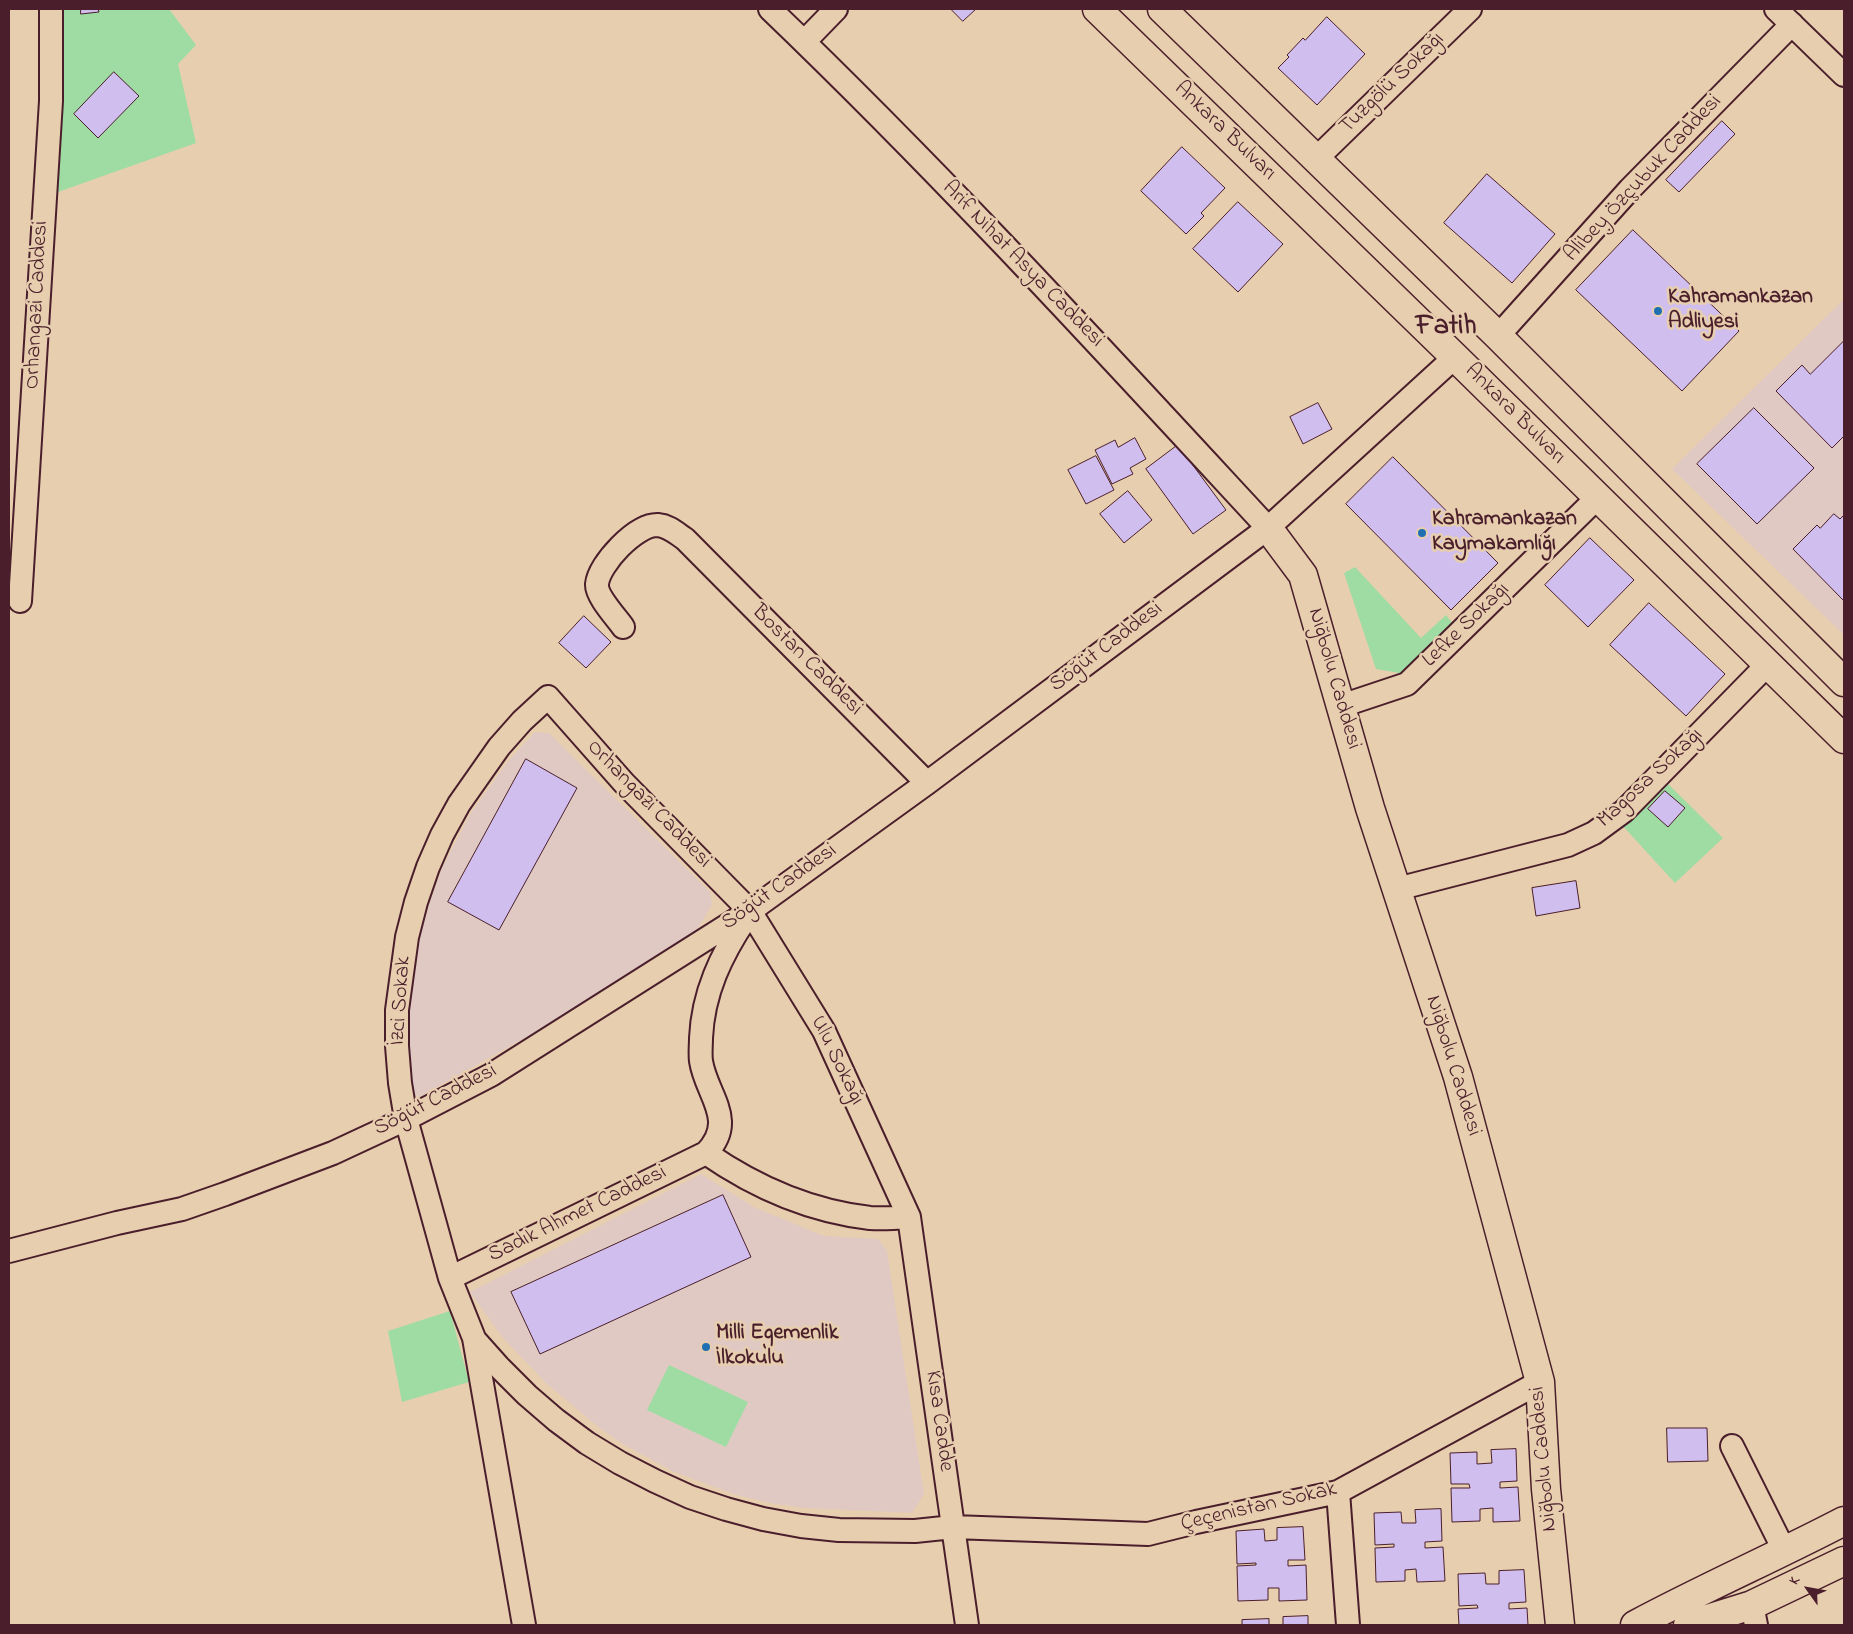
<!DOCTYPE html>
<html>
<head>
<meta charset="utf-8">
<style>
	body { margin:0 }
	#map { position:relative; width:1853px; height:1634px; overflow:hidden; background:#e7ceaf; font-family:"Indie Flower",sans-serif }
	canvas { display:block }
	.frame { position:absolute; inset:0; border:10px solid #4a1f2b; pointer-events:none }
	.north { position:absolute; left:1783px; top:1564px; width:50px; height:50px; -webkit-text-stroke:4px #e7ceaf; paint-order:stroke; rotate:302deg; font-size:14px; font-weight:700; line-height:20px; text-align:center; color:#4a1f2b }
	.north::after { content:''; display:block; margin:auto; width:18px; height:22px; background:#4a1f2b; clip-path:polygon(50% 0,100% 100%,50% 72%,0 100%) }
</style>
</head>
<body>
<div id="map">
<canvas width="1853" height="1634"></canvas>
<div class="frame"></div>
<div class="north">K</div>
</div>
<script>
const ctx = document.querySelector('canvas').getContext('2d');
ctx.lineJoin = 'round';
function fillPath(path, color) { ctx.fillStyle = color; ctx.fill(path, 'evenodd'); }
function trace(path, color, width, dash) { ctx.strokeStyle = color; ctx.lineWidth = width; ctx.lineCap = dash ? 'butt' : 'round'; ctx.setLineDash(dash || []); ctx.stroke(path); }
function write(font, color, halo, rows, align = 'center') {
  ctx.font = font + ' "Indie Flower",sans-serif'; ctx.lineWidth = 5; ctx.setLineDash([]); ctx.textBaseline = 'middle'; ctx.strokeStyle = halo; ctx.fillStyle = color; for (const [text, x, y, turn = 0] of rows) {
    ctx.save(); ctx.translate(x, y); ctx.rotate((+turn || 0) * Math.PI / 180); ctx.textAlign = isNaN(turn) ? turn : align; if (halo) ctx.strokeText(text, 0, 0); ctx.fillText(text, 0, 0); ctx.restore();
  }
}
fillPath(new Path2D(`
	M1844,299v336l-172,-166z
	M535,732l14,1 161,159 2,13 -23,38 -128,75 -142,79 -14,-8 -2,-33 10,-96 8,-32 21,-60 29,-55 37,-52z
	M701,1174l53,33 70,29 54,3 9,12 37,243 -12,19 -108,-5 -34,-5 -34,-8 -64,-24 -51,-28 -24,-17 -50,-42 -45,-47 -32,-45z`), '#e0c9c2');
fillPath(new Path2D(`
	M61,9h108l27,36 -18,19 18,79 -138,49z
	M1355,567l66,71 25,-23 8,10 -49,49 -29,-5 -32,-96z
	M1665,781l58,57 -48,45 -54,-59z
	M450,1311l19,71 -67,20 -14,-71z
	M669,1365l79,37 -22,45 -79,-37z`), '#9fdca3');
const building = new Path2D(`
	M81,9h17l1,3 -18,2z
	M951,9h25l-13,12z
	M1327,17l38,37 -48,51 -39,-37 11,-11 -2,-2 16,-17 2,2z
	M114,72l25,24 -41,42 -24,-24z
	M1722,121l13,13 -56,58 -13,-12z
	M1182,147l43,41 -24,25 3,3 -18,18 -45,-43z
	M1487,174l68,60 -43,49 -68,-60z
	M1238,202l45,42 -45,48 -45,-43z
	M1633,230l106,101 -57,60 -106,-101z
	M1844,341v95l-12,12 -56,-57 26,-26 8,9z
	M1318,403l14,26 -29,15 -13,-27z
	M1754,408l60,60 -57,56 -60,-60z
	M1135,438l11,21 -16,9 3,6 -21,10 -17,-34 20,-10 3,7z
	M1178,445l48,65 -33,24 -47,-65z
	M1096,456l18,34 -28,14 -18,-34z
	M1393,457l105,106 -47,47 -105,-106z
	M1128,491l24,29 -28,23 -24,-29z
	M1834,514l6,5 4,-4v86l-51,-52 24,-24 3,3z
	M1590,538l44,42 -46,47 -43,-42z
	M1649,603l76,71 -39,42 -76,-71z
	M584,616l27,26 -25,26 -27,-25z
	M526,759l51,29 -78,142 -51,-28z
	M1665,791l20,17 -17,19 -20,-18z
	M1576,881l4,27 -44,8 -4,-28z
	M723,1195l28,62 -211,97 -29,-62z
	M1667,1428h40l1,33 -40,1z
	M1516,1449l1,32 -17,1v6l18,-1 2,34 -27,1v-14l-13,1v12l-28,1 -1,-34h19l-1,-4h-18l-1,-31 27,-1v12l15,-1 -1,-13z
	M1441,1509l1,32 -17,1v6l18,-1 2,34 -28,1 -1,-13 -11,1v11l-29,1 -1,-34 19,-1v-3l-19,1 -1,-32 27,-1 1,11h14l-1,-13z
	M1303,1527l2,33h-17v6l18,-1 1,35 -28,1v-13h-11v12l-30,1 -1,-35 19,-1v-2l-19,1 -1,-33 28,-2 1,12 12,-1v-12z
	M1524,1570l2,32 -17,1v6l18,-1 1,17h-69l-1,-16 20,-1 -1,-3 -18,1 -1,-32 27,-1 1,11h13v-13z
	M1308,1616v9h-25v-8z
	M1269,1619v6h-27v-5z`);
fillPath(building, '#d0beef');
trace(building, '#4a1f2b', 1);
const street = new Path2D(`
	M770,9c173,166 335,343 498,519
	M1776,9l68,66
	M804,42l32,-33
	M1316,159l154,-150
	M1498,336l132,-147 162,-165
	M20,601l31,-500v-92
	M623,627c-7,-10 -27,-31 -26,-43 2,-20 39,-60 61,-59 11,1 18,8 27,14l242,244
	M1341,706l66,-22 191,-187
	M1397,889l171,-44 26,-12 30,-22 144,-147
	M706,1153c49,34 103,58 164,65 13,1 26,0 39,-1
	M9,1251l108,-28 65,-14 43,-15 108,-41 73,-34 85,-44 259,-164 177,-128 341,-255 187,-171
	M450,1278l256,-125c32,-33 0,-58 -5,-92 -1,-7 0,-16 0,-23 2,-45 20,-83 45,-120
	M474,1339l25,28 28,28 29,25 31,23 33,20 35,18 35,16 36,12 37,10 38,7 38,4 76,1 38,-4 195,7 48,-12 142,-30 202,-110
	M1732,1446l53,106
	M1338,1492l10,133
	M1752,1605l4,20
	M524,1625l-50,-287 -24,-60 -44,-159 -6,-36 -3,-37v-36l10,-73 9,-35 12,-35 14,-32 17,-31 40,-57 23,-26 26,-24 76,86 126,128 74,120 85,186 58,408`);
const secondary = new Path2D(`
	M1097,9l358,348 389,382
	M1162,9l336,327 346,346
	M1268,528l35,47 67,233 88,269 82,305 6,107 14,136
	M1635,1625c69,-37 140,-68 209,-104
	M1688,1625l64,-20 92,-44`);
trace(street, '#4a1f2b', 26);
trace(secondary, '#4a1f2b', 31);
trace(street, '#e7ceaf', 22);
trace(secondary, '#e7ceaf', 28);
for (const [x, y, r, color] of [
	[1658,311,5,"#1f6fb2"],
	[1422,533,5,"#1f6fb2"],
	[706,1347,5,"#1f6fb2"]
]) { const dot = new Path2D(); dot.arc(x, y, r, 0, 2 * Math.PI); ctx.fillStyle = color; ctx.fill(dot); trace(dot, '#e7ceaf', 2); }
write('22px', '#4a1f2b', '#e7ceaf', [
	["Tuzgölü Sokağı",1393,84,-44],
	["Ankara Bulvarı",1224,132,44],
	["Alibey Özçubuk Caddesi",1644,179,-47],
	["Arif Nihat Asya Caddesi",1022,265,46],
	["Orhangazi Caddesi",38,305,-87],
	["Ankara Bulvarı",1514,415,45],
	["Lefke Sokağı",1467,626,-44],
	["Söğüt Caddesi",1107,648,-37],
	["Bostan Caddesi",806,661,45],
	["Niğbolu Caddesi",1333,679,74],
	["Magosa Sokağı",1651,779,-43],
	["Orhangazi Caddesi",648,805,46],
	["Söğüt Caddesi",780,888,-35],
	["İzci Sokak",402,1001,-86],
	["Ulu Sokağı",836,1061,64],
	["Niğbolu Caddesi",1452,1066,73],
	["Söğüt Caddesi",436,1101,-27],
	["Sadık Ahmet Caddesi",578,1215,-26],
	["Kısa Cadde",938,1421,82],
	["Niğbolu Caddesi",1545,1459,-95],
	["Çeçenistan Sokak",1259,1508,-13]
]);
write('bold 22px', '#4a1f2b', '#e7ceaf', [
	["Kahramankazan",1668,298],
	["Adliyesi",1668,323],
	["Kahramankazan",1432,520],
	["Kaymakamlığı",1432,545],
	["Milli Egemenlik",716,1334],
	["İlkokulu",716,1359]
], 'left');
write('bold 28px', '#4a1f2b', '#e7ceaf', [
	["Fatih",1446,328]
]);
</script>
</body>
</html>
